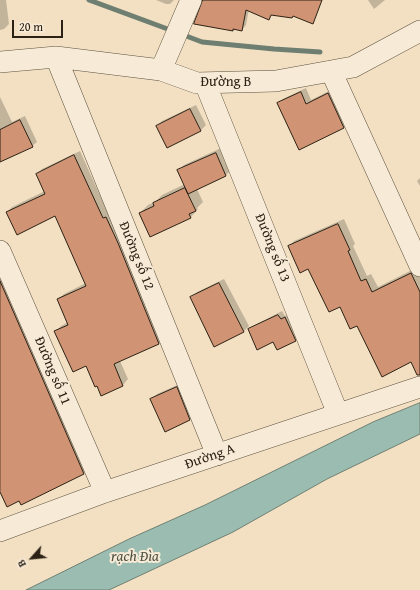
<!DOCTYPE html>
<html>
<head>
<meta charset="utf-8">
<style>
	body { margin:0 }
	#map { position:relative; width:420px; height:590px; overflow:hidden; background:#f3e0c2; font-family:"Gentium Book Plus",serif }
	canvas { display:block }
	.north { position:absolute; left:12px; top:538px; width:40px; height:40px; -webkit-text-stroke:3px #f7ebd7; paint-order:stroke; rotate:243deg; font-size:11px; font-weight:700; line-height:16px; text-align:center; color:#2b2114 }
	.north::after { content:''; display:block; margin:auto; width:14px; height:18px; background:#2b2114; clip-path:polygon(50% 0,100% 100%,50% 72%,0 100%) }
	.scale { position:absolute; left:12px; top:20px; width:51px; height:18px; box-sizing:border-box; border:2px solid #2b2114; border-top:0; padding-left:5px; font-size:12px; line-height:14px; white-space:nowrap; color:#2b2114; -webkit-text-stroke:3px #f7ebd7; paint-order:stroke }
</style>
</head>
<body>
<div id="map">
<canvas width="420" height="590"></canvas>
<div class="north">B</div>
<div class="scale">20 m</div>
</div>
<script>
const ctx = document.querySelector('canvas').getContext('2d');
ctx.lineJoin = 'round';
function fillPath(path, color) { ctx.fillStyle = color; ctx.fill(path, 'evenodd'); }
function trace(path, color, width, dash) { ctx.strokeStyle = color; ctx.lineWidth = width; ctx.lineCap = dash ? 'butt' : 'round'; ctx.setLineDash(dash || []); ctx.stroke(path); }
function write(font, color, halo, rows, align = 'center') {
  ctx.font = font + ' "Gentium Book Plus",serif'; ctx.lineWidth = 4; ctx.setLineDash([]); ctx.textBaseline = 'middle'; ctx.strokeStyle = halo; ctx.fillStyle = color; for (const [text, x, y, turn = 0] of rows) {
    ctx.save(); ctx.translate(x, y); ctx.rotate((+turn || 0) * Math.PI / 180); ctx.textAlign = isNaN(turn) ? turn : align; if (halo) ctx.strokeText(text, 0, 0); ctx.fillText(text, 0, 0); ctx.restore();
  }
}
const water = new Path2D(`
	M420,403v31l-93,45 -94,53 -124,58h-83l103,-51 76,-34 168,-83z`);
fillPath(water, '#9bbdb1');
trace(water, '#6e7f72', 1);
fillPath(new Path2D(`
	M0,0h6l3,24 -5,5 -4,1z
	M156,0h18l-4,4h-4z
	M368,0h17l-11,9z
	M202,7l47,2 -3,16 -4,5 -8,-2 -1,2z
	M306,88l5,12 22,-11 15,33 -5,5 -65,-23 5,-5z
	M0,97l12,25 13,-6 12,26 -5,4 -32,15z
	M196,105l10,20 -6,6 -43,-5 5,-5z
	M221,148l10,22 -5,5 -29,14 6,13 -6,6 1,1 -7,8 -40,18 -11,-22 8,-8 7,-3 7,-7 23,-11 -6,-13 5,-6z
	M80,151l84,187 -5,5 -39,18 8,18 -5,6 -22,10 -15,-30 -30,-34 5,-5 7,-4 -10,-23 6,-5 22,-11 -30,-68 -49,-2 5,-6 33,-16 -8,-17 5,-5z
	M420,178v8l-3,-5z
	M344,219l11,25 -2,2 14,30 4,-2 7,13 38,-19 4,8v79l-62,-31 -69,-77 5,-6z
	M0,270l88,198 -5,5 -64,27 -19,-11z
	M224,279l25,47 -6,6 -52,-34 6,-6z
	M282,311l3,5 4,-2 10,23 -4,4h-22l-24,-11 4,-4z
	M182,383l13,31 -6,5 -37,-19 5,-6z`), '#0003');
trace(new Path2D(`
	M89,0l84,31
	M181,34l21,8 72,7 46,3`), '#6e7f72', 5);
const building = new Path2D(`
	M203,0h119l-9,24 -20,-8 -1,2 -21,-3 -2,5 -23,-10 -4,21 -9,-2v2l-39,-7z
	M301,92l5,12 22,-11 16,35 -45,22 -22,-47z
	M190,109l11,22 -34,17 -11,-22z
	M20,120l13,27 -33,15v-32z
	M216,153l10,23 -38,18 -11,-24z
	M74,155l29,63 3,-1 12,26 41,101 -45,20 9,22 -22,10 -4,-10 -2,1 -9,-21 -13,6 -19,-41 14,-6 -11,-26 29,-13 -31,-70 -38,19 -11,-23 39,-18 -9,-20z
	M185,188l11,23 -7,3 2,4 -41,19 -11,-24 15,-7 -1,-3z
	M338,224l12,26 -2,1 13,30 5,-2 6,13 39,-19 9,19v83h-3l-6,-13 -29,15 -25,-51 -7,3 -10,-22 -11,5 -21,-43 -8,4 -12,-27z
	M0,281l84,193 -63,31 -2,-4 -12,6 -7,-15z
	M219,283l25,49 -30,15 -24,-50z
	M278,315l3,4 4,-2 11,24 -19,9 -4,-8 -16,8 -9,-21z
	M177,387l13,33 -25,12 -15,-33z`);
fillPath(building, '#d09374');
trace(building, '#2b2114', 1);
const minor = new Path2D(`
	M56,57l161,398
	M0,62l56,-5 105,13 36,13 79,-2 77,-14 67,-36
	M161,70l30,-70
	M331,71l89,195
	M205,83l133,331
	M0,251l105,241
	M0,531l105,-39 315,-105`);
trace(minor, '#5d5140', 22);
trace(minor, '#f7ebd7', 21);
write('14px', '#2b2114', '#f7ebd7', [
	["Đường B",226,82],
	["Đường số 13",272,248,68],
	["Đường số 12",136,256,68],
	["Đường số 11",52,371,67],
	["Đường A",210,457,-19]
]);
write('italic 15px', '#4d5043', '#f7ebd7', [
	["rạch Đìa",135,557]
]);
</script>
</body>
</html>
